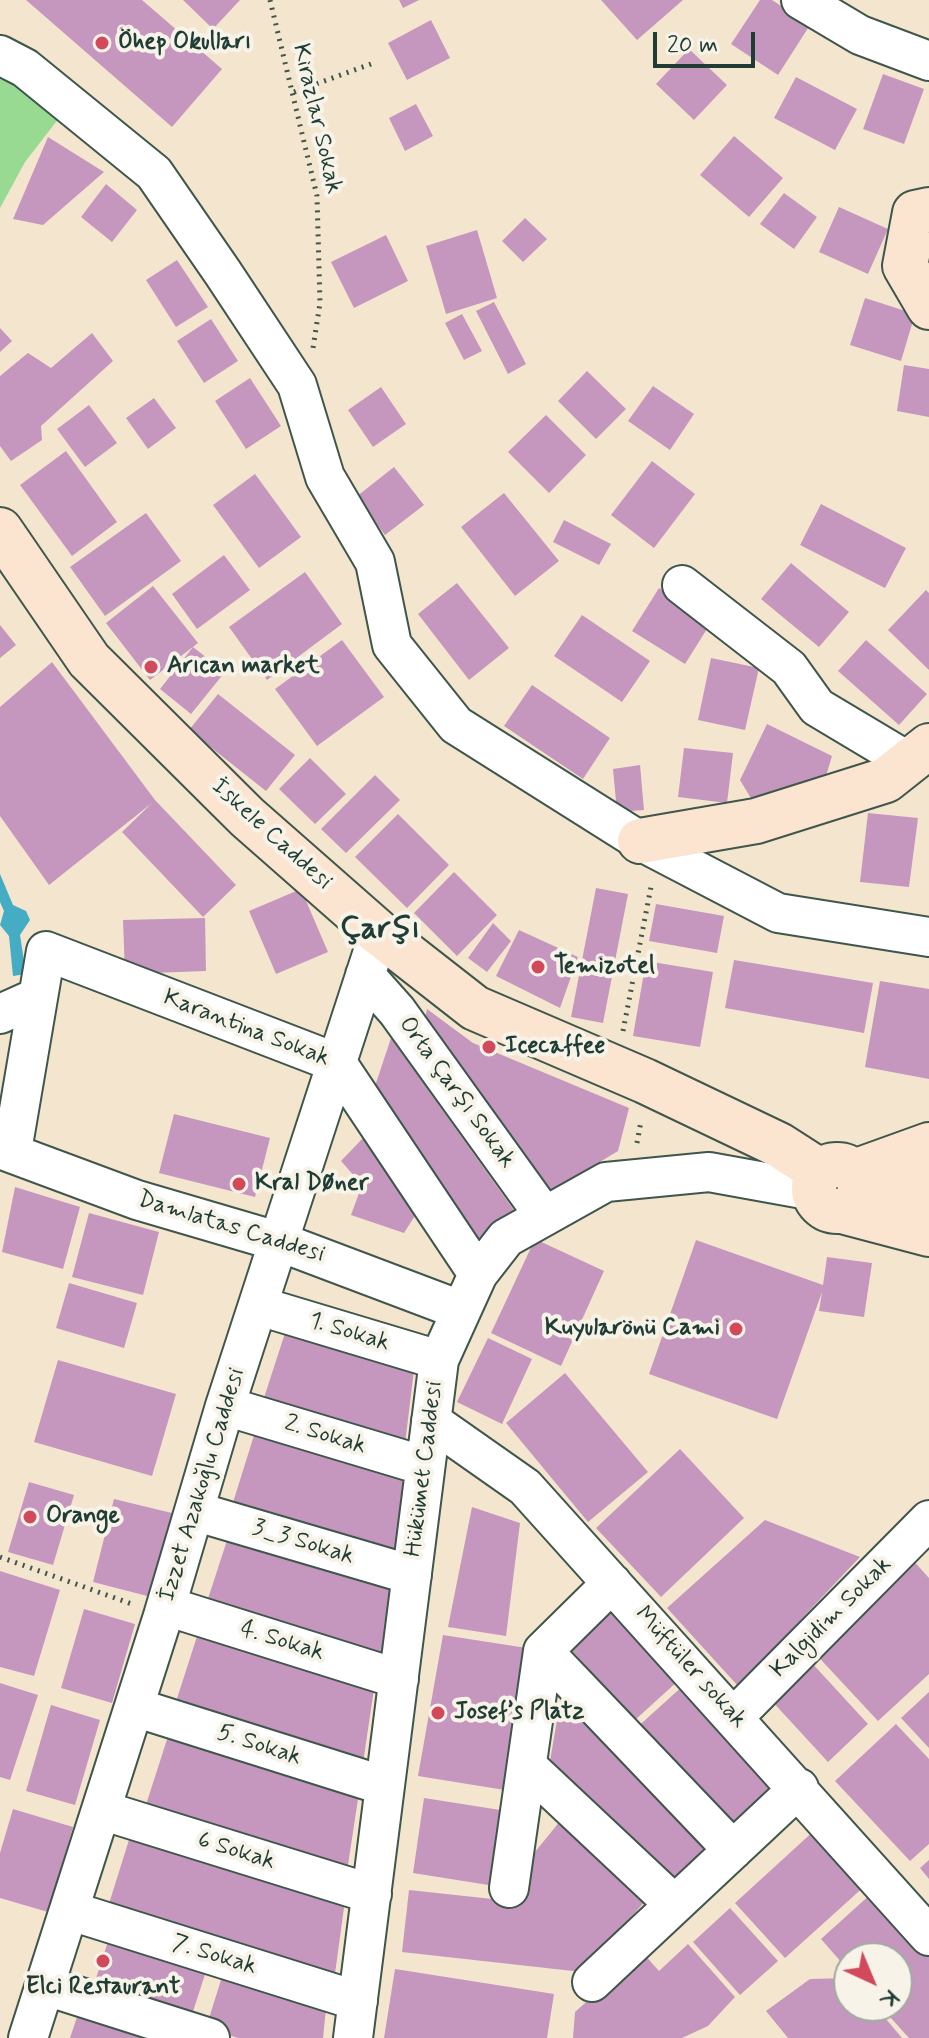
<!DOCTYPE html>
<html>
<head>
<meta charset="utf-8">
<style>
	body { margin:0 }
	#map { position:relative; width:929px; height:2038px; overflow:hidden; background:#f4e6ce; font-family:Mynerve,sans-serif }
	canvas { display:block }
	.north { position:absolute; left:833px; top:1942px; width:80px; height:80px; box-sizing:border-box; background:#f7f3e8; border:2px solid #a1aaa0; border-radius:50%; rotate:136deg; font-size:22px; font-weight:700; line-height:32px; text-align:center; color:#1f3d34 }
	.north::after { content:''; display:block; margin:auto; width:28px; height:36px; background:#d1495b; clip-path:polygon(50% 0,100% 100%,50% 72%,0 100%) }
	.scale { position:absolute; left:653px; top:32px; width:102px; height:36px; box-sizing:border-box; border:4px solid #1f3d34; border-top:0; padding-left:10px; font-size:24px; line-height:28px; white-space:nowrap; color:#1f3d34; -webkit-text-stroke:6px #f7f3e8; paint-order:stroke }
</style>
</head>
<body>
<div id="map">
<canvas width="929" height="2038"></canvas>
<div class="north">K</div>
<div class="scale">20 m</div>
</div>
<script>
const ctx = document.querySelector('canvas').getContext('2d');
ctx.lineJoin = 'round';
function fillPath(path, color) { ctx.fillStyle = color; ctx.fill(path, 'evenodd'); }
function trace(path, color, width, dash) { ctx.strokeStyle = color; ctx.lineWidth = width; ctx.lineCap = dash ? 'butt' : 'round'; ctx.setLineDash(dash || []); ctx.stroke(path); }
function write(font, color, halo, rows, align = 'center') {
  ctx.font = font + ' Mynerve,sans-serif'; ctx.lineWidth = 8; ctx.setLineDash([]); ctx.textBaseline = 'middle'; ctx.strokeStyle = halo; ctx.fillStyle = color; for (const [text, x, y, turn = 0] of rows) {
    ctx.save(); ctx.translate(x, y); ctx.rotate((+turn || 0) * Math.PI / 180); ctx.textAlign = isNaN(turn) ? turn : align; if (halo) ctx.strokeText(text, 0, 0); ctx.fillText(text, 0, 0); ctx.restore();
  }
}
fillPath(new Path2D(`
	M0,76l63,37 -38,49 -25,46z`), '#98da92');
fillPath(new Path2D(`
	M0,874l13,31 13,6 4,9 -10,15 6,39 -13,2 -4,-40 -9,-11 4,-14 -4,-9z`), '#44acc3');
fillPath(new Path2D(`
	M26,0h116l80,69 -50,58z
	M183,0h57l-27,29z
	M399,0h20l-16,8z
	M601,0h82l-46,40z
	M760,0h12l38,25 -32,50 -47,-31z
	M431,20l19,38 -43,22 -19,-37z
	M689,49l38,36 -33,35 -38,-36z
	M883,74l41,15 -20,55 -41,-15z
	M796,77l61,32 -22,41 -61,-32z
	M416,104l17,32 -28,15 -16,-33z
	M734,136l49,42 -34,39 -49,-42z
	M48,137l56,35 -61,53 -30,-6z
	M106,184l31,26 -25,32 -31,-25z
	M784,193l33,24 -23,32 -34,-25z
	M839,207l49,22 -20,45 -49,-22z
	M525,218l22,21 -24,23 -21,-21z
	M477,230l20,68 -51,16 -20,-68z
	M386,235l22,46 -54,27 -23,-46z
	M177,260l31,47 -32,20 -30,-47z
	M865,298l50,16 -14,47 -51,-16z
	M494,302l32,62 -18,10 -32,-63z
	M462,314l20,37 -18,9 -19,-37z
	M211,319l27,42 -34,22 -27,-42z
	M0,328l12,13 -12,11z
	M92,333l21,28 -72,65 1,14 -31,21 -11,-15v-70l28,-23 23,15z
	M904,365l25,4v48l-32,-6z
	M587,371l39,38 -30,30 -38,-38z
	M250,378l31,48 -35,23 -31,-48z
	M653,386l41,28 -24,36 -42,-29z
	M381,387l25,37 -33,23 -25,-37z
	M154,398l22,30 -28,21 -22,-31z
	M89,405l28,38 -32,24 -28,-38z
	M546,415l40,40 -37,38 -41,-41z
	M66,451l51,71 -45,34 -52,-71z
	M652,461l43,33 -41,54 -43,-33z
	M394,467l30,38 -39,30 -29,-38z
	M255,474l46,63 -42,31 -46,-63z
	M504,493l55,68 -44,35 -54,-69z
	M821,504l85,44 -21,40 -85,-43z
	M146,513l35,48 -76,55 -35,-49z
	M564,520l47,24 -12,21 -46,-23z
	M224,555l26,35 -53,39 -25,-35z
	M791,563l58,49 -30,35 -58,-48z
	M305,572l37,52 -75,56 -38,-53z
	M457,583l52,65 -40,32 -51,-66z
	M153,586l45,57 -48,37 -44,-57z
	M659,588l53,33 -27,43 -53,-33z
	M926,590l3,3v77l-41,-40z
	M582,615l68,46 -28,41 -68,-46z
	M0,625l16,20 -16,13z
	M342,640l42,57 -67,49 -42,-57z
	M866,640l61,54 -28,31 -61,-54z
	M193,647l32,25 -34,42 -31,-25z
	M711,658l48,10 -14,62 -47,-10z
	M52,662l103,138 81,85 -33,32 -81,-85 30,-29 -103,82 -49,-69v-109z
	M532,685l78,53 -27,41 -79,-53z
	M218,694l77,61 -29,36 -77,-61z
	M767,724l65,32 -6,20 -74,24 -12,-20z
	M684,748l49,5 -6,50 -49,-6z
	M310,758l36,36 -31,30 -36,-35z
	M640,765l4,45 -27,2 -4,-43z
	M375,775l25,25 -54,53 -25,-24z
	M868,813l50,5 -9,69 -49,-5z
	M398,814l51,51 -42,43 -52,-51z
	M454,872l43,43 -40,41 -43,-43z
	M596,888l32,6 -25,129 -32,-6z
	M301,889l27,63 -52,22 -27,-63z
	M656,904l68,12 -7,37 -68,-12z
	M205,918l1,53 -81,3 -2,-54z
	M493,923l18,18 -24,31 -19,-14z
	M519,930l59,27 -18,51 -64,-32z
	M734,960l139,23 -9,50 -139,-25z
	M646,961l67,11 -13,75 -67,-11z
	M880,981l49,8v90l-64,-12z
	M427,1009l46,34 156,65 -11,43 -73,44 -122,-167z
	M391,1038l127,178 -43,28 -100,-158z
	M174,1114l96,24 -15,59 -96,-24z
	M363,1138l53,76 -12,19 -53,-18 11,-30 -21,-24z
	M15,1187l65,20 -17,62 -61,-17z
	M89,1213l70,19 -16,63 -71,-18z
	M535,1239l69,32 -43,95 -70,-33z
	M696,1240l127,45 4,-28 45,6 -8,54 -45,-6 3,-19 -45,127 -128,-45z
	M69,1283l68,20 -13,45 -68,-20z
	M286,1330l128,40 -10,82 -143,-45z
	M488,1338l44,21 -30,65 -45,-22z
	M58,1360l118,34 -24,82 -118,-34z
	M565,1373l83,99 -60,50 -82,-99z
	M256,1429l148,46 -11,88 -163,-51z
	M680,1449l64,69 -83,79 -65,-69z
	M29,1482l45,13 -21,70 -45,-13z
	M114,1499l62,15 -21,84 -62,-16z
	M472,1507l48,16 -14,113 -58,-9z
	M765,1520l95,37 -122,129 -71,-78z
	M231,1528l161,50 -12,89 -176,-56z
	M910,1557l19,21v96l-51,47 -67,-72z
	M0,1571l60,19 -26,86 -34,-9z
	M610,1603l69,77 -44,40 -70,-77z
	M84,1609l51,15 -23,79 -51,-15z
	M200,1627l175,55 -13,88 -189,-59z
	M443,1635l90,14 -22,142 -93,-15z
	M810,1661l58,63 -40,38 -58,-63z
	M0,1683l38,12 -28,85 -10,-3z
	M685,1684l94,104 -52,47 -94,-104z
	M562,1691l155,155 -42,43 -125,-128z
	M929,1692v56l-28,-30z
	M51,1705l49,15 -25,85 -49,-14z
	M896,1724l33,35v85l-19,17 -75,-80z
	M171,1727l189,59 -14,92 -203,-64z
	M424,1798l89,14 -12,75 -88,-14z
	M13,1809l60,18 -25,85 -48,-14v-45z
	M561,1820l87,78 -66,74 -180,-20 7,-62 93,10 19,-31z
	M133,1827l213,66 -12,88 -227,-71z
	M817,1828l50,56 -82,74 -50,-55z
	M929,1860v19l-9,-11z
	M872,1893l57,64v81h-20l-29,-32h17v-48h-48v13l-28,-32z
	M730,1908l48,53 -38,34 -47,-53z
	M111,1932l98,30 -20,62 -98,-30z
	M688,1944l47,53 -27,29 -26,12h-109l2,-26 67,-60 17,19z
	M225,1967l102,32 -4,39h-85l-32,-10z
	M395,1969l159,25 -7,44h-163z
	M849,1978v28h26l27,32h-114l-22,-27 44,-32z
	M81,2005l103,33h-114z`), '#c597be');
const street = new Path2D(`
	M801,0l59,35 69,26
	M0,55l25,13 129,105 69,100 74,112 28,92 50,85 17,83 64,80 184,116 138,72 151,24
	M682,585l107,83 28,39 92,55
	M365,975l32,36 146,203
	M0,1014l38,-17
	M0,1149l137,51 143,42 180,68
	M12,1151l34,-200 291,112 141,211
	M259,1306l180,54
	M225,1406l200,60
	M431,1421l94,66 404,449
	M194,1511l218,64
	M166,1606l233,73
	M543,1651l190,199
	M134,1707l251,79
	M734,1717l195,-197
	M527,1766l147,138
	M101,1810l271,84
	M509,1888l34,-237 69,-68
	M71,1911l287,90
	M592,1982l207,-194
	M46,1986l164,52
	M28,2038l135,-422 62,-210 154,-473
	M353,2038l86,-678 39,-86 28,-36 100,-56 103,-10 105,19`);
const secondary = new Path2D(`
	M929,210l-14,3 -10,53 24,41
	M0,530l89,130 158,157 132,116 96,75 170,73 134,64 42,27
	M640,841l116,-20 130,-41 43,-34
	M814 1188a23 23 0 1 1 46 0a23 23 0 1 1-46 0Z
	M854,1172l75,-27
	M861,1188l46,-3 22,5
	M842,1211l87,23`);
trace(street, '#3f564b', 42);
trace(secondary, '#3f564b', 48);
trace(new Path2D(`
	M270,0l47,196 3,107 -7,45
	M294,92l77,-28
	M623,1031l28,-144
	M637,1143l4,-22
	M0,1557l132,47`), '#3f564b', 5, [2, 6]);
trace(street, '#fff', 38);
trace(secondary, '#fce5d0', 44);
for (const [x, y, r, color] of [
	[102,43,8,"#d1495b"],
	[151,667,8,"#d1495b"],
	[538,967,8,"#d1495b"],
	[489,1047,8,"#d1495b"],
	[239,1184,8,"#d1495b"],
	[736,1329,8,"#d1495b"],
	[30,1517,8,"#d1495b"],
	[438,1713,8,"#d1495b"],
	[103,1961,8,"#d1495b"]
]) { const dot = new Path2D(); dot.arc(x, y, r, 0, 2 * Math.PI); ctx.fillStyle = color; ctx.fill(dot); trace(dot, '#f7f3e8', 3); }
write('bold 24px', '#1f3d34', '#f7f3e8', [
	["Öhep Okulları",118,43],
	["Arıcan market",167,667],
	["Temizotel",554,967],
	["Icecaffee",505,1047],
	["Kral Døner",255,1184],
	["Kuyularönü Cami",720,1329,"right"],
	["Orange",46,1517],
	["Josef’s Platz",454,1713],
	["Elci Restaurant",103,1988,"center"]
], 'left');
write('24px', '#1f3d34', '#f7f3e8', [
	["Kirazlar Sokak",316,119,77],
	["İskele Caddesi",271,835,42],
	["Karantina Sokak",246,1029,21],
	["Orta Çarşı Sokak",456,1093,54],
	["Damlatas Caddesi",231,1228,17],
	["1. Sokak",349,1333,17],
	["2. Sokak",325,1436,17],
	["Hükümet Caddesi",425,1469,-83],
	["İzzet Azakoğlu Caddesi",203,1485,-73],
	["3_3 Sokak",303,1543,17],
	["Kalgidim Sokak",832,1618,-45],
	["4. Sokak",282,1642,17],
	["Müftüler sokak",690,1668,48],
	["5. Sokak",259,1746,18],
	["6 Sokak",236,1852,17],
	["7. Sokak",214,1956,17]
]);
write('bold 32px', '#1f3d34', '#f7f3e8', [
	["Çarşı",380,930]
]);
</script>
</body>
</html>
